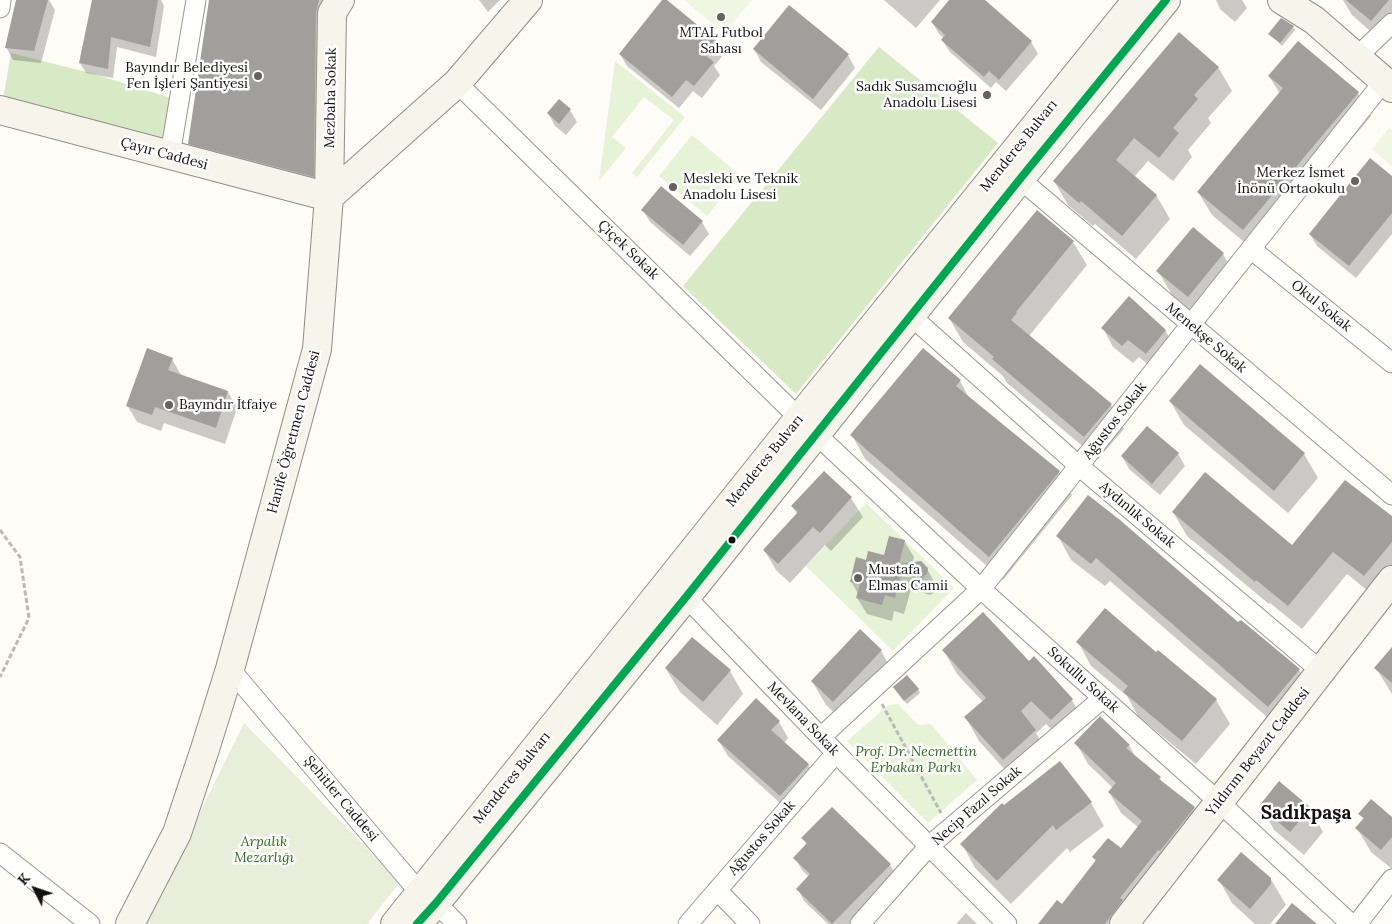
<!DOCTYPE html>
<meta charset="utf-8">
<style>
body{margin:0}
#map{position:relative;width:1392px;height:924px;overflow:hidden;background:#fdfcf7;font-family:Lora,serif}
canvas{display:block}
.north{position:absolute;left:10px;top:864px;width:50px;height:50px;-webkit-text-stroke:4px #fff;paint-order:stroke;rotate:311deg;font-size:14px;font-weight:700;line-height:20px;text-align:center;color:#111}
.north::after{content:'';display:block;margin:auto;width:18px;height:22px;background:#111;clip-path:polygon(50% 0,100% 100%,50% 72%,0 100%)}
</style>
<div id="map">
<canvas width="1392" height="924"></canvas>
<div class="north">K</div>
</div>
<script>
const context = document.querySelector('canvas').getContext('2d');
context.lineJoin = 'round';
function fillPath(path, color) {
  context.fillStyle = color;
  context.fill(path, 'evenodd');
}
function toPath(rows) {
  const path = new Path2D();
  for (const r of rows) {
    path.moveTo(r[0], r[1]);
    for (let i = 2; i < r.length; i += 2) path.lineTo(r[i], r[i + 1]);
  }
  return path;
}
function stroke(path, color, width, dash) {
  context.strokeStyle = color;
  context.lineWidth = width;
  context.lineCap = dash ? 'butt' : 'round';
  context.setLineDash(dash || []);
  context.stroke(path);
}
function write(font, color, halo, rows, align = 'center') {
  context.font = font + ' Lora,serif';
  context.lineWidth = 5;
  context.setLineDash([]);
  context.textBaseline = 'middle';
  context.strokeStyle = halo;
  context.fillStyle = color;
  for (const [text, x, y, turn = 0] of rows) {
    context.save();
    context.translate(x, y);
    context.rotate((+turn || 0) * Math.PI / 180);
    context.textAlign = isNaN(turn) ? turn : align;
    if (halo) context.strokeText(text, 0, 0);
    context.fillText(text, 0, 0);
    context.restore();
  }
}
const green = toPath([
 [615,61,685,117,637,177,632,173,674,120,644,97,612,137,626,148,599,181],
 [692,135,740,175,707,216,659,176],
 [866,503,954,588,893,651,806,566],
 [898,704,918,725,931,724,977,780,928,823,847,741,889,705]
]);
const forest = toPath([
 [879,47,998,143,796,394,683,286],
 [11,53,91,73,171,98,163,141,3,99]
]);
const cemetery = toPath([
 [244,723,400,882,367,924,145,924]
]);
const pitch = toPath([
 [684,0,752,0,724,33],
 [1389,128,1392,130,1392,166,1372,149]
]);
const shadow = toPath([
 [17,0,49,0,55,10,41,63,13,60,6,47],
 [93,0,161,0,164,6,156,57,117,47,113,78,86,73,80,63],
 [210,0,338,0,322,192,199,160,189,143],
 [479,0,500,0,488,12],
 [664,0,717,42,724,54,714,66,720,75,702,98,693,91,679,108,627,66,620,54],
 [884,0,940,0,916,28],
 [951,0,983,0,1031,42,1038,54,1006,91,996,82,991,88,950,52,942,40,944,38,939,34,932,22],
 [1216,0,1242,0,1247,8,1235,22,1220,9],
 [1343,0,1392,0,1392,35,1385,44,1352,15],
 [789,7,848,55,855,68,821,110,761,62,754,49],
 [1293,27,1295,30,1282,46,1270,34],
 [1218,67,1232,91,1208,118,1211,123,1188,150,1192,157,1173,181,1148,161,1135,176,1156,195,1170,219,1136,259,1095,224,1093,226,1068,205,1054,181],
 [1269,76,1358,93,1371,116,1257,253,1212,215,1198,192,1280,94],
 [570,110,577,122,566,135,555,126,548,113],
 [1392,178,1392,234,1356,278,1317,246,1310,234],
 [643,210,702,222,709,234,690,256,650,222],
 [1073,242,1087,265,1029,336,1111,405,1124,429,1098,459,1007,383,1003,376,963,342,949,318],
 [1223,254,1237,278,1202,320,1172,295,1158,271],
 [1103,328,1165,330,1176,349,1157,372,1139,357,1133,363,1113,347],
 [172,359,181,375,228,392,237,408,225,444,164,423,161,431,137,422,127,405],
 [1200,366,1304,454,1318,478,1288,513,1184,425,1170,401],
 [960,381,969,398,1059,472,1072,495,1003,580,865,459,852,435],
 [1178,454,1185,466,1160,495,1129,469,1122,456],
 [824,472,851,498,863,517,831,551,825,545,790,583,776,570,764,550,797,514,792,506],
 [1173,512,1292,547,1392,518,1392,582,1378,599,1347,574,1302,629,1270,603,1269,604,1187,536],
 [1058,536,1239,624,1299,670,1313,694,1282,730,1110,581,1105,586,1071,560],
 [904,541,914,557,912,564,927,569,936,585,934,593,930,595,911,589,904,614,894,611,892,621,867,614,857,598,858,594,851,581,867,561,885,557],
 [860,631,881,651,895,675,847,725,826,705,812,681],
 [1078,642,1157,654,1216,700,1230,724,1196,764,1138,716,1127,696,1091,666],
 [1392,649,1392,694,1376,668],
 [944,651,1072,700,1085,724,1065,743,1046,724,1036,733,1049,755,1017,783,979,741,966,718,983,702,957,674],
 [666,669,730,671,743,694,717,725,680,692],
 [918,689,920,693,907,704,896,691],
 [779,722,788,738,784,743,808,764,817,781,790,812,728,756,718,740],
 [1076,743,1129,745,1136,758,1160,778,1162,782,1194,808,1206,829,1132,924,1046,924,1096,862,1094,858,1121,850,1139,828,1121,813,1109,792,1113,788,1088,764],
 [1091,803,1104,826,1070,852,1067,848,1011,904,975,868,962,844,1004,806],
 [1261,806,1310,808,1323,832,1304,855,1274,830],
 [1360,814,1392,819,1392,869,1371,852,1357,828,1364,820],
 [803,838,890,865,897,877,851,924,828,924,804,901,798,889,809,877,802,870,795,858,807,845],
 [1242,854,1272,881,1286,905,1270,924,1255,924,1232,903,1219,880],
 [966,913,977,924,956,924]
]);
const building = toPath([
 [16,0,48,0,34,51,5,48],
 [92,0,158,0,150,47,111,37,108,69,79,63],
 [209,0,319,0,316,13,314,177,188,144],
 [662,0,667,0,717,41,706,56,714,62,694,86,686,80,672,97,619,54],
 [949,0,985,0,1032,41,999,80,989,71,984,77,941,40,945,35,931,22],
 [1346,0,1389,0,1371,21],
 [789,5,849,54,813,99,753,49],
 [1281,18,1294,26,1280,43,1268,34],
 [1179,32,1219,67,1194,95,1198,99,1173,128,1179,133,1159,158,1134,138,1116,160,1157,195,1122,236,1081,201,1079,203,1053,181],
 [1298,41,1359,92,1243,230,1197,192,1283,88,1268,76],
 [559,99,571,109,559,124,547,113],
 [1370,158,1392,176,1392,213,1349,266,1309,234],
 [661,186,703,221,683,245,641,210],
 [1037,210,1074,241,1016,312,1017,313,1011,320,1112,404,1084,437,992,359,994,357,948,318],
 [1193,227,1224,253,1188,297,1156,271],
 [1129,296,1166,330,1146,354,1128,340,1122,346,1101,328],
 [147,348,173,358,168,370,228,391,216,428,155,407,152,415,126,406],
 [923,348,961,380,956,386,1060,471,989,557,850,435],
 [1200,364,1305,453,1274,491,1169,401],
 [1147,426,1179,453,1152,484,1121,456],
 [824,471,852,497,820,533,813,527,778,564,763,550,798,512,791,506],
 [1205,472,1292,545,1345,480,1392,516,1392,542,1364,576,1333,552,1288,606,1256,580,1255,582,1172,512],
 [1088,495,1120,520,1238,622,1241,620,1300,669,1268,707,1096,558,1091,564,1056,536],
 [889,536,905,540,899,564,921,561,928,568,927,574,920,579,901,573,895,598,885,595,882,605,856,598,860,584,850,582,856,557,866,560,868,551,884,555],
 [1105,608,1156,652,1158,650,1217,699,1182,741,1123,692,1128,686,1076,642],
 [983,612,1029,661,1034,656,1073,699,1051,720,1031,701,1021,711,1036,730,1003,760,964,717,986,698,942,650],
 [860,629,882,650,833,702,811,681],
 [692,637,731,670,703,702,665,668],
 [1392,647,1392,683,1374,668],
 [907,675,919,689,904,701,893,687],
 [756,698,780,721,771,730,809,764,780,796,717,740],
 [1100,716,1130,745,1126,748,1161,777,1159,779,1195,807,1160,851,1158,850,1120,898,1123,900,1105,924,1038,924,1057,900,1062,904,1096,860,1092,857,1108,838,1121,848,1142,821,1108,792,1116,783,1074,743],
 [1060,761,1092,802,1056,830,1053,825,997,881,960,844,1002,803,1004,805],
 [1279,781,1311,808,1290,832,1259,806],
 [1371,799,1392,817,1392,837,1381,850,1355,828,1364,818,1358,814],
 [832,807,891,864,832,924,796,889,810,874,793,858,807,843,801,838],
 [1241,852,1271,878,1271,884,1250,909,1217,880],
 [1292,903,1317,924,1275,924]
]);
const path = toPath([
 [0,530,20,557,29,618,0,677],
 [882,704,941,813]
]);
const street = toPath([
 [0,8,1,0],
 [1357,57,1392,23],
 [457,83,799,418],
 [170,155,196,0],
 [1020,179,1392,495],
 [1251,249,1392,363],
 [911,316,1079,466,1321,671],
 [817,435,981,589,1219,802,1351,924],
 [686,597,836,753,1007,924],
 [230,669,420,893,436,903,457,924],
 [821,737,981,589,1384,81],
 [0,853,90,924],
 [717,890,750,924],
 [688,924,836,753],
 [860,924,929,846,1103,698],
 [1357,924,1392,879]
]);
const secondary = toPath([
 [1282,0,1314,20,1392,88],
 [0,110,329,197],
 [329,197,457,83,528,0],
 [130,924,177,833,205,749,230,669,317,349,329,197,332,13,340,0],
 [395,924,799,418,1137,0],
 [417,924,436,903,686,597,1020,179,1166,0],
 [1124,924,1392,580]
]);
const bus1 = toPath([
 [417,924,436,903,686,597,1020,179,1166,0]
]);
const markers = [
 [721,17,5,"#646362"],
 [258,76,5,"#646362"],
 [987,95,5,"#646362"],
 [1355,181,5,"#646362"],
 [673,187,5,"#646362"],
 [169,405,5,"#646362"],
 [732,540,4.5,"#111"],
 [858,578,5,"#646362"]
];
const poiNames = [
 ["MTAL Futbol",721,33,"center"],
 ["Sahası",721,49,"center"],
 ["Bayındır Belediyesi",248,68],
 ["Fen İşleri Şantiyesi",248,84],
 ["Sadık Susamcıoğlu",977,87],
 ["Anadolu Lisesi",977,103],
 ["Merkez İsmet",1345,173],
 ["İnönü Ortaokulu",1345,189],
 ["Mesleki ve Teknik",683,179,"left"],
 ["Anadolu Lisesi",683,195,"left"],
 ["Bayındır İtfaiye",179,405,"left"],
 ["Mustafa",868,570,"left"],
 ["Elmas Camii",868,586,"left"]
];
const streetNames = [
 ["Mezbaha Sokak",331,98,-89],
 ["Menderes Bulvarı",1019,146,-51],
 ["Çayır Caddesi",164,154,15],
 ["Çiçek Sokak",628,250,44],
 ["Okul Sokak",1321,306,39],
 ["Menekşe Sokak",1206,338,40],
 ["Ağustos Sokak",1115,421,-52],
 ["Hanife Öğretmen Caddesi",294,432,-75],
 ["Menderes Bulvarı",765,461,-51],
 ["Aydınlık Sokak",1137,515,40],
 ["Sokullu Sokak",1083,680,42],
 ["Mevlana Sokak",803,719,46],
 ["Yıldırım Beyazıt Caddesi",1258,752,-52],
 ["Menderes Bulvarı",512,778,-51],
 ["Şehitler Caddesi",341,799,50],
 ["Necip Fazıl Sokak",977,806,-41],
 ["Ağustos Sokak",762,838,-49]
];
const parkNames = [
 ["Prof. Dr. Necmettin",916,752],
 ["Erbakan Parkı",916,768],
 ["Arpalık",264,842],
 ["Mezarlığı",264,858]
];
const districtNames = [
 ["Sadıkpaşa",1306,814]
];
fillPath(green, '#e7f3d7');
fillPath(forest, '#d8eac5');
fillPath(cemetery, '#e9eedb');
fillPath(pitch, '#f0f6e1');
fillPath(shadow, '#0003');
fillPath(building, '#a19f9c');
stroke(street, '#979795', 21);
stroke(secondary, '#8e8d8b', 30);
stroke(path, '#b9b9b8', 3, [5, 2.5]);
stroke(street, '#fffffe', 19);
stroke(secondary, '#f6f4eb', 28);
stroke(bus1, '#00a651', 8);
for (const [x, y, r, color] of markers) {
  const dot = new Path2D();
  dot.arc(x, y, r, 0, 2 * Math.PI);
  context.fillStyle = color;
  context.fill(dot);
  stroke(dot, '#fff', 2);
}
write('14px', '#111', '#fff', poiNames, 'right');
write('14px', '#111', '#fff', streetNames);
write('italic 14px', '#2f6b1f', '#fff', parkNames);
write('bold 19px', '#111', '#fff', districtNames);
</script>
